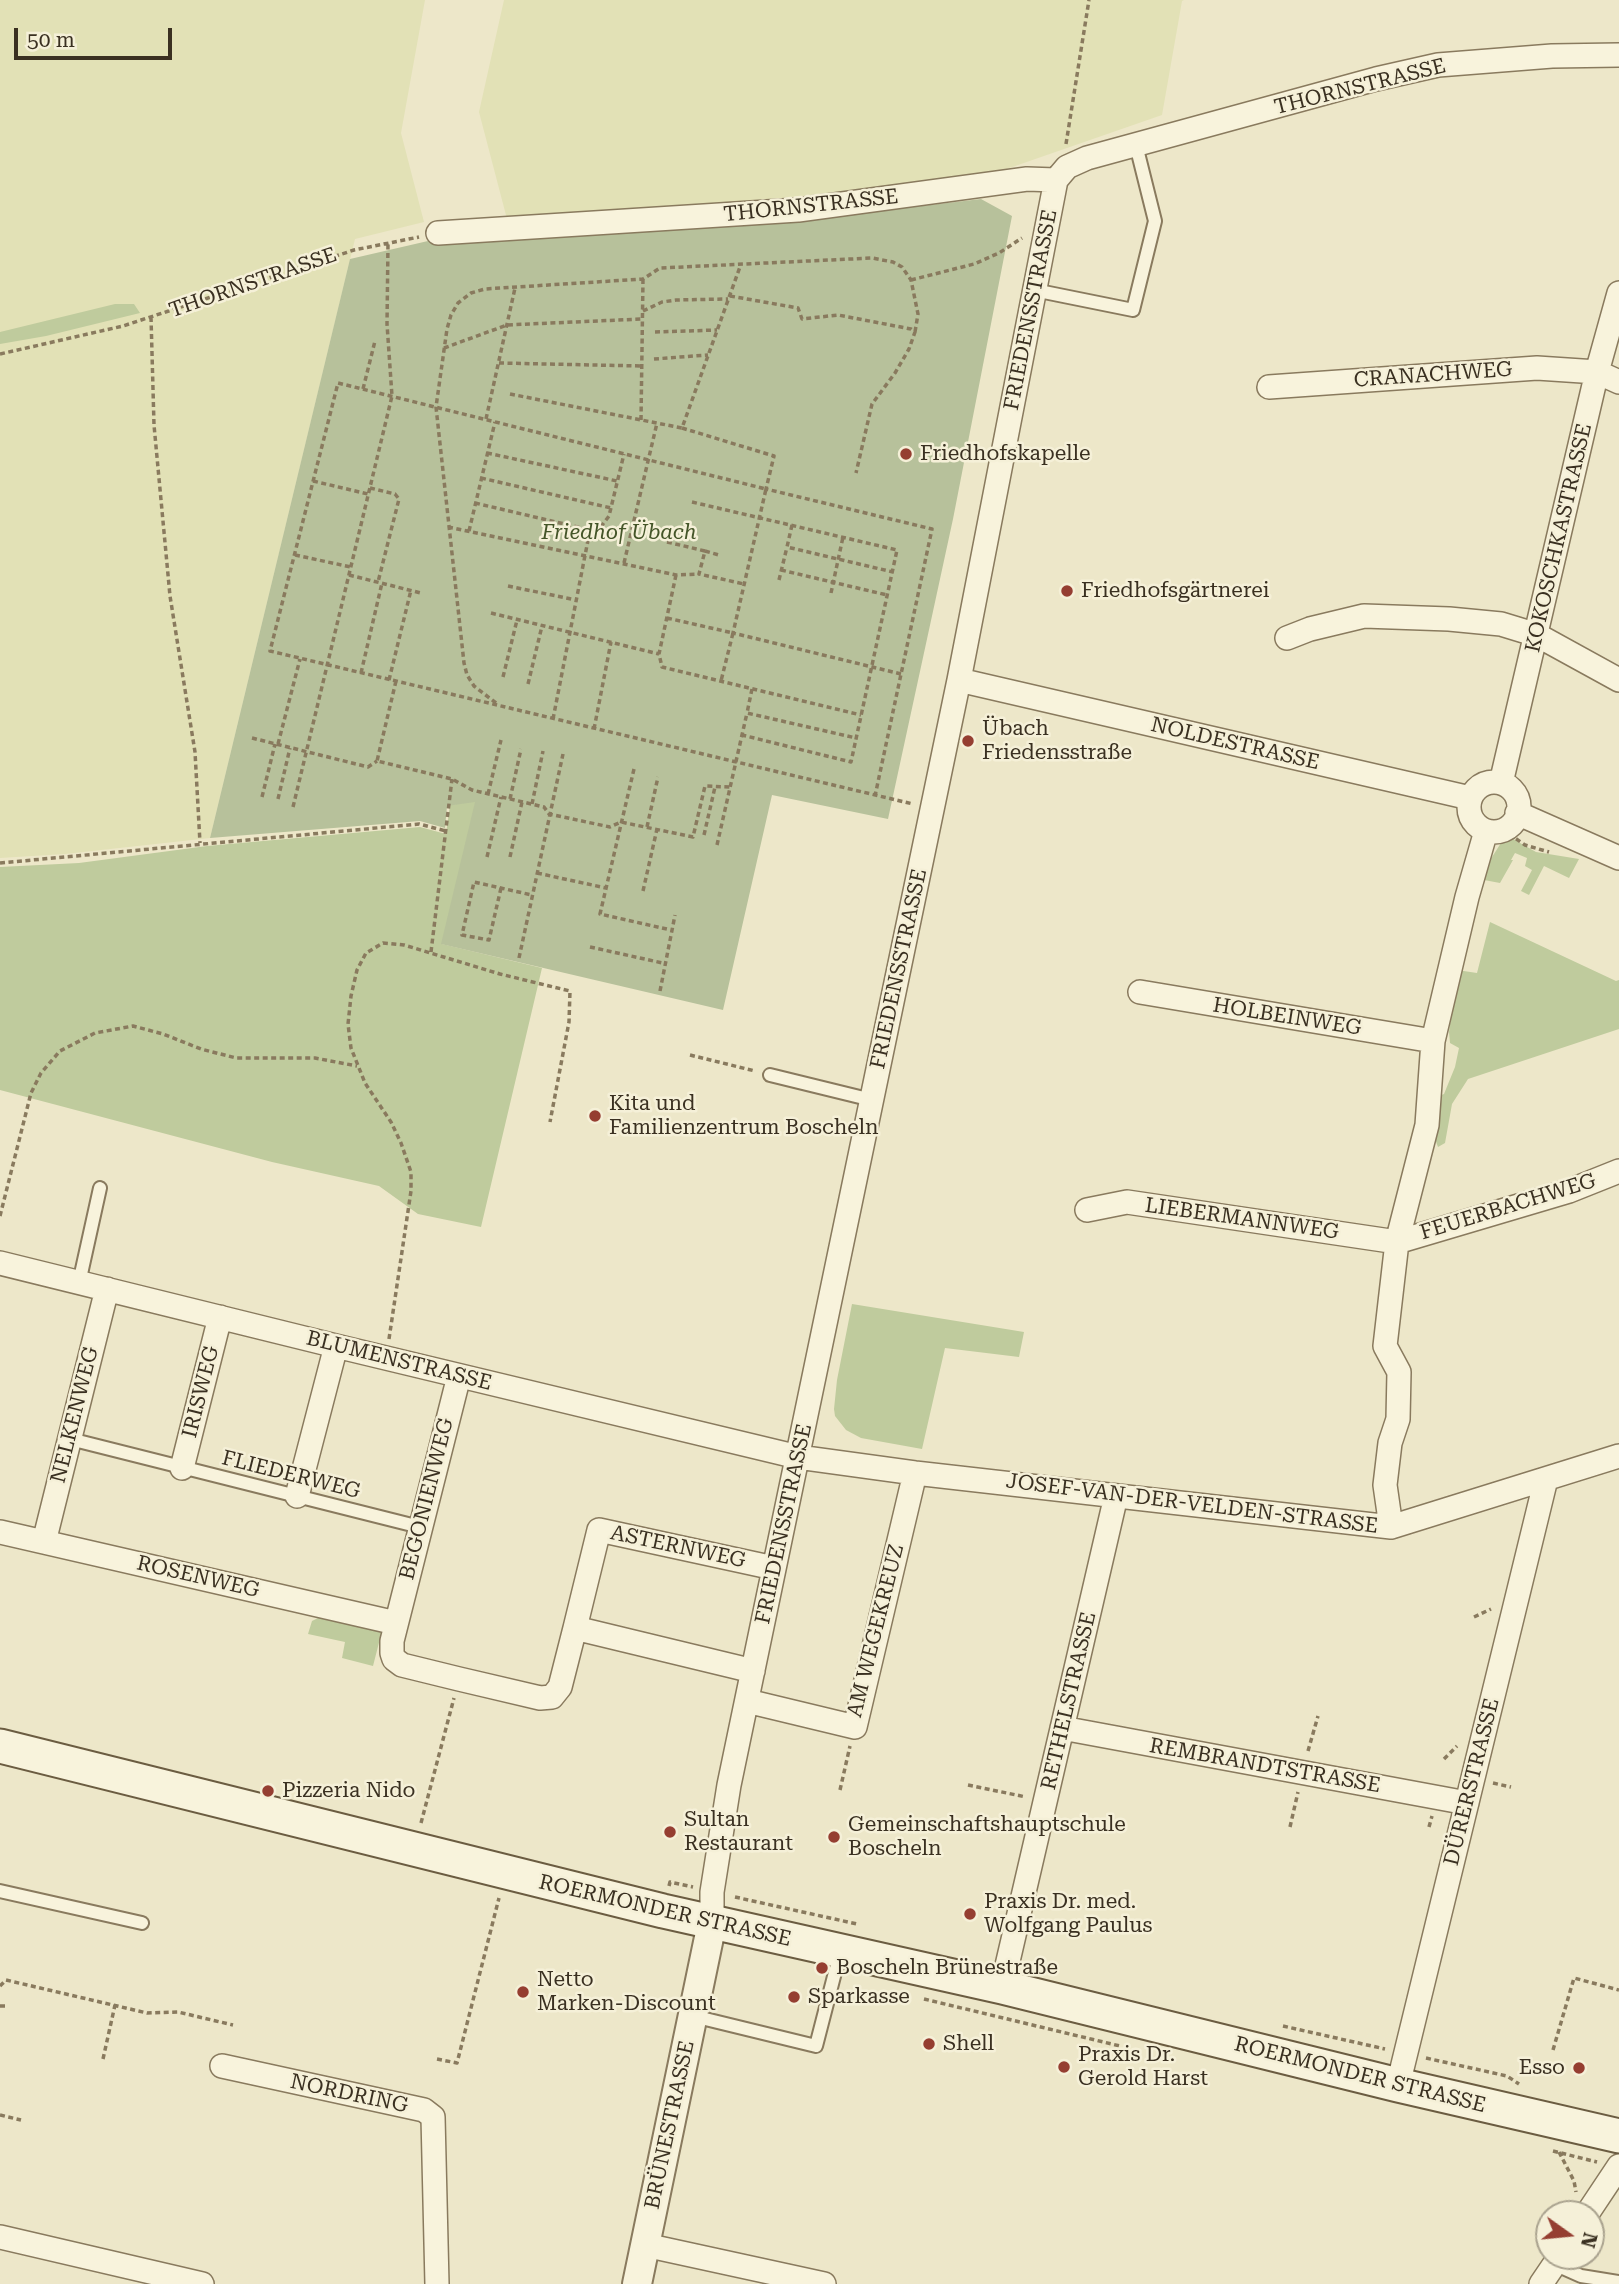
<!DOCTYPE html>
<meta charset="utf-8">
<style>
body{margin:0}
#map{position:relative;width:1619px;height:2284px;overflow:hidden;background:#ede7c9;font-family:"Roboto Serif",serif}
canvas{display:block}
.north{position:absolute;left:1535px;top:2200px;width:70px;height:70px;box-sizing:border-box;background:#f5f0d8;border:2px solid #aaa38f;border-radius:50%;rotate:105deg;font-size:19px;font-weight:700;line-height:28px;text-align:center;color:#3a3021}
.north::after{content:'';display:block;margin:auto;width:24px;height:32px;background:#953e31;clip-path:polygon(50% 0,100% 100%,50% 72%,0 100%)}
.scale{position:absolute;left:14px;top:28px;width:158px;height:32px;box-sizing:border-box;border:4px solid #3a3021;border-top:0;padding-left:9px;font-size:21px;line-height:24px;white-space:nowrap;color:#3a3021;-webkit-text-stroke:5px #f5f0d8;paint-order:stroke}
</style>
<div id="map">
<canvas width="1619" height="2284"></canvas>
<div class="north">N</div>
<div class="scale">50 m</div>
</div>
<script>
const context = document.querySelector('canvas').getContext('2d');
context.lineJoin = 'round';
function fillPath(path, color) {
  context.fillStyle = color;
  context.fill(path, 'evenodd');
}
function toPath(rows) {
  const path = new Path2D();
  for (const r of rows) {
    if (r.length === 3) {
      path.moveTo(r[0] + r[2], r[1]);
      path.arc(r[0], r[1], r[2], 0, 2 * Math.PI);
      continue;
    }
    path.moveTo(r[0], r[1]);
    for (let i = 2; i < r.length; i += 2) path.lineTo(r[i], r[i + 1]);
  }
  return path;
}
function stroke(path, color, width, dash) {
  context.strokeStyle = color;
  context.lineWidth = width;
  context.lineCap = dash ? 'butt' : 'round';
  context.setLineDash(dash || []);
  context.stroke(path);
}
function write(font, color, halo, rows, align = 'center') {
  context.font = font + ' "Roboto Serif",serif';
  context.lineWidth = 5;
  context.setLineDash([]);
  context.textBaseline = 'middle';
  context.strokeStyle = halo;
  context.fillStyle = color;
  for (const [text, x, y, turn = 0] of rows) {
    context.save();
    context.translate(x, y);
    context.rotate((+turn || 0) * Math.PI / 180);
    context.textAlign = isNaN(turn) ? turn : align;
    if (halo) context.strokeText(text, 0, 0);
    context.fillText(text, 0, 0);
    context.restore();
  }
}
const farmland = toPath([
 [0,0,425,0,401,133,424,222,355,239,210,838,65,854,0,858],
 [504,0,1184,0,1182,1,1162,115,995,173,880,197,507,219,479,112]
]);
const green = toPath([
 [115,304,134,304,140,313,46,336,0,344,0,332],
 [476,801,442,944,542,968,481,1227,418,1214,379,1186,272,1162,0,1090,0,867,79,863,207,846,420,827,446,834,450,805],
 [1506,835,1536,852,1579,859,1569,878,1544,866,1529,895,1521,891,1532,870,1525,866,1527,858,1515,853,1511,860,1513,860,1500,883,1484,880,1487,865],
 [1490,922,1616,981,1619,980,1619,1029,1468,1079,1452,1104,1445,1143,1438,1147,1435,1139,1439,1096,1444,1094,1455,1067,1459,1048,1450,1043,1449,1032,1457,970,1477,973],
 [852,1304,1024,1332,1019,1357,945,1348,922,1449,861,1438,846,1430,835,1416,834,1409,837,1380],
 [328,1613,383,1627,373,1666,342,1658,345,1642,308,1634,312,1621]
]);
const cemetery = toPath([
 [981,199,1012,216,953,519,888,819,772,795,723,1010,441,944,475,802,447,806,445,828,420,821,210,838,350,259,441,238,786,222]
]);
const path = toPath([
 [1066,144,1089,0],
 [911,280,974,264,999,253,1022,238],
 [730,296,798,308,802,319,838,315,911,329,915,332,909,349,895,373,872,404,856,473],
 [643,311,662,302,676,300,728,299],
 [151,317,154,425,170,596,195,752,200,843],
 [655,332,717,330],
 [444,348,507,325,643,319],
 [0,354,123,326,354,250,419,237],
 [654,359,708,355],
 [499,363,642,366],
 [363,389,375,341],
 [510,394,682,428,741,264],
 [486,419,515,288],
 [641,420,643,279],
 [682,428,774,456,766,489,932,529,875,796],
 [487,453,617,481],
 [481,478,611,508],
 [313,481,368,494],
 [370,488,395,494,399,499,378,582],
 [692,502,897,550,851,762,742,735],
 [475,503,590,530],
 [792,525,787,547,893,572],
 [448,527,676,575,699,574],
 [469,531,495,422],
 [667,542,705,551,699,574,744,584],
 [705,551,719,555],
 [295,555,351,567],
 [624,563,657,423],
 [781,570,887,595],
 [349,575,421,593],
 [676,575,659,654,662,667,861,715],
 [779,580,787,547],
 [508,586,576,600],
 [831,593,843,537],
 [491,613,659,654],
 [667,618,733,633,721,681],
 [361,673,382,583],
 [901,674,733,633,766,489,338,383,270,651,913,804],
 [503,677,517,620],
 [389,680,411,590],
 [396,681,377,761,452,779,472,790,544,807,549,814,610,827,621,822,693,837,705,786,730,787],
 [528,684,542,626],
 [752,689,747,713,856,738],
 [496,703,474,686,467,675,464,663,436,407,447,329,451,315,458,303,471,293,485,289,643,279,660,268,872,258,893,262,902,267,911,280,918,314,915,332],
 [553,719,590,530,600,528,609,516,624,454],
 [594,729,611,642],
 [252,738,368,767,377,761],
 [278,744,300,659],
 [634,769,600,914,671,930],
 [488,794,501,740],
 [262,797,275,744],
 [278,799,290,748],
 [510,799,521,749],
 [532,804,543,751],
 [293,807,392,396,387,324,388,243],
 [647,827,658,777],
 [1509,834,1525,845,1549,852],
 [704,835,715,787],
 [717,845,747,713],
 [487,857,501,797],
 [510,857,522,802],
 [0,863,419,824,446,831],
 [537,873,606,888],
 [501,888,489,940,462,935,474,882,532,895],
 [643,891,657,829],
 [590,947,667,964],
 [431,952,452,779],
 [519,958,563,754],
 [660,991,675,915],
 [690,1055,755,1071],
 [0,1216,31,1093,41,1073,60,1051,95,1033,133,1026,163,1034,201,1049,236,1058,315,1058,357,1066],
 [389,1339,411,1191,411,1172,401,1143,391,1122,365,1083,351,1048,348,1024,351,996,357,970,366,953,383,943,404,945,500,974,570,991,569,1022,550,1122],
 [1474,1617,1491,1609],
 [1308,1751,1318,1716],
 [1444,1759,1457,1746],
 [1493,1783,1511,1787],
 [968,1785,1026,1797],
 [840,1790,850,1746],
 [421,1823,454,1698],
 [1290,1827,1298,1792],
 [1429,1827,1432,1816],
 [669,1886,670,1882,693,1887],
 [735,1897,857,1924],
 [0,1986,6,1980,147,2013,178,2012,233,2025],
 [924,1999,1120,2046],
 [0,2006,7,2006],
 [1283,2026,1385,2049],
 [1553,2050,1574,1978,1619,1990],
 [1426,2058,1507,2076,1519,2084],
 [103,2059,115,2005],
 [437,2059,457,2063,499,1898],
 [0,2115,21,2120],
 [1553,2151,1597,2162],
 [1559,2152,1574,2181,1576,2192]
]);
const service = toPath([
 [1034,290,1133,310,1155,221,1136,145],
 [770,1075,872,1100],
 [79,1283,100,1188],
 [70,1439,420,1527],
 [0,1891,142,1923],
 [693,2016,816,2046,840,1953],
 [1554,2264,1581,2276,1619,2282]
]);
const minor = toPath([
 [438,233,798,210,1027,179,1056,180],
 [1269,387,1537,368,1597,372,1619,382],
 [1287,638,1310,629,1364,616,1449,619,1501,624,1537,635,1619,680],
 [959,680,1470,798],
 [1494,807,25],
 [1501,783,1597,372,1619,293],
 [1517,813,1619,858],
 [1140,992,1433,1041],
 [1087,1210,1127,1202,1397,1242,1569,1191,1619,1171],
 [0,1263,336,1346,798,1457,915,1473,1391,1527,1619,1456],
 [459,1376,392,1641,392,1653,394,1659,402,1665,459,1679,540,1698,552,1697,560,1687,575,1628,753,1671],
 [182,1468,220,1317],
 [297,1496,336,1346],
 [1391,1527,1385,1485,1390,1443,1398,1419,1399,1372,1385,1346,1397,1242,1427,1125,1433,1041,1467,897,1486,831],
 [0,1532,396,1623],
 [44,1542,107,1289],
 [575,1628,599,1530,774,1568],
 [747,1701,855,1727,915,1473],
 [1062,1728,1467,1803],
 [712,1923,712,1892,729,1785,959,680,1056,180,1067,167,1087,158,1376,79,1438,65,1552,56,1619,55],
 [1002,1987,1116,1496],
 [222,2066,424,2110,433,2117,437,2284],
 [1398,2085,1546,1479],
 [1587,2214,1619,2166],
 [0,2237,202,2284],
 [645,2245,824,2284],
 [1541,2284,1560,2256]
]);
const tertiary = toPath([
 [637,2284,712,1923]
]);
const secondary = toPath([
 [0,1746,663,1911,1002,1987,1398,2085,1619,2136]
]);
const markers = [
 [906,454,7,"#953e31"],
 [1067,591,7,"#953e31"],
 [968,741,7,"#953e31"],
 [595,1116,7,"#953e31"],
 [268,1791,7,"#953e31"],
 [670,1832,7,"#953e31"],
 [834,1837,7,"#953e31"],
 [970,1914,7,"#953e31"],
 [822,1968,7,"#953e31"],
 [523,1992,7,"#953e31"],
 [794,1997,7,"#953e31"],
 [929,2044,7,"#953e31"],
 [1064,2067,7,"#953e31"],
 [1579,2068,7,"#953e31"]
];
const streetNames = [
 ["THORNSTRASSE",1360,87,-14],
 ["THORNSTRASSE",811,206,-6],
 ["THORNSTRASSE",253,283,-19],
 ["FRIEDENSSTRASSE",1031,310,-79],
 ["CRANACHWEG",1433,375,-4],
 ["KOKOSCHKASTRASSE",1559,538,-77],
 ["NOLDESTRASSE",1235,744,13],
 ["FRIEDENSSTRASSE",899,969,-78],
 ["HOLBEINWEG",1287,1017,9],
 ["FEUERBACHWEG",1508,1207,-17],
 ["LIEBERMANNWEG",1242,1219,8],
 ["BLUMENSTRASSE",399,1361,14],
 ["IRISWEG",201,1392,-76],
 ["NELKENWEG",75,1415,-76],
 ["FLIEDERWEG",291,1475,14],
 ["BEGONIENWEG",427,1499,-76],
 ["JOSEF-VAN-DER-VELDEN-STRASSE",1192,1504,7],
 ["FRIEDENSSTRASSE",784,1524,-78],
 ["ASTERNWEG",678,1547,12],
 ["ROSENWEG",198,1577,13],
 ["AM WEGEKREUZ",876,1631,-76],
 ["RETHELSTRASSE",1069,1701,-77],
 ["REMBRANDTSTRASSE",1265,1766,10],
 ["DÜRERSTRASSE",1472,1782,-76],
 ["ROERMONDER STRASSE",665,1911,13],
 ["ROERMONDER STRASSE",1360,2075,14],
 ["NORDRING",349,2094,12],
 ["BRÜNESTRASSE",670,2125,-78]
];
const poiNames = [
 ["Friedhofskapelle",920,454],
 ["Friedhofsgärtnerei",1081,591],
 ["Übach",982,729],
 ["Friedensstraße",982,753],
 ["Kita und",609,1104],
 ["Familienzentrum Boscheln",609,1128],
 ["Pizzeria Nido",282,1791],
 ["Sultan",684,1820],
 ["Restaurant",684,1844],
 ["Gemeinschaftshauptschule",848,1825],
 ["Boscheln",848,1849],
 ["Praxis Dr. med.",984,1902],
 ["Wolfgang Paulus",984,1926],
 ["Boscheln Brünestraße",836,1968],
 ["Netto",537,1980],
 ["Marken-Discount",537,2004],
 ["Sparkasse",808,1997],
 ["Shell",943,2044],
 ["Praxis Dr.",1078,2055],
 ["Gerold Harst",1078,2079],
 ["Esso",1565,2068,"right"]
];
const parkNames = [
 ["Friedhof Übach",619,533]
];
fillPath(farmland, '#e2e1b6');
fillPath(green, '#bfcb9d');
fillPath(cemetery, '#b7c19b');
stroke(service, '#897a5e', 16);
stroke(minor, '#897a5e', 26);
stroke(tertiary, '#897a5e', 32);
stroke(secondary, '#6b5c41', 37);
stroke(path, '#897a5e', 3.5, [5, 3.5]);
stroke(service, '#f8f3dc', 12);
stroke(minor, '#f8f3dc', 23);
stroke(tertiary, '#f8f3dc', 28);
stroke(secondary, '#f8f3dc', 33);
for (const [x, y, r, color] of markers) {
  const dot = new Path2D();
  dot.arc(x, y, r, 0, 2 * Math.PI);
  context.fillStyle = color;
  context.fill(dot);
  stroke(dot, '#f5f0d8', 2.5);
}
write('21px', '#3a3021', '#f5f0d8', streetNames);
write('21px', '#3a3021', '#f5f0d8', poiNames, 'left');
write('italic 21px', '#445528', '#f5f0d8', parkNames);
</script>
